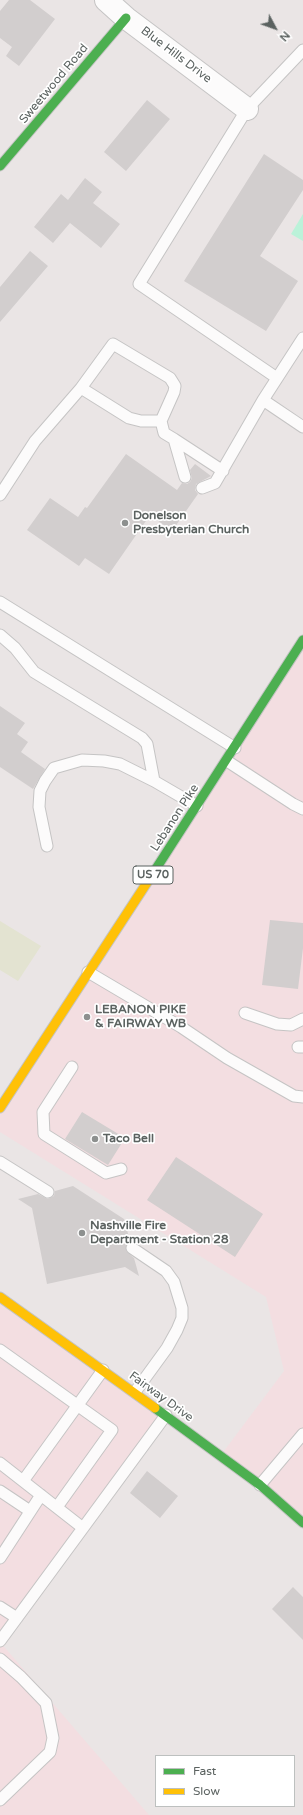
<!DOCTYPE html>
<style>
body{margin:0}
#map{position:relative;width:303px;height:1815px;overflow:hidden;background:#eae5e5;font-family:"Varela Round",sans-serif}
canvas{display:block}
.legend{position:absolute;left:155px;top:1755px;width:140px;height:52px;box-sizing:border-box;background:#fff;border:1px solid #bdc0bf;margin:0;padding:5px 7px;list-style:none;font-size:12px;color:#5b6260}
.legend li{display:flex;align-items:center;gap:8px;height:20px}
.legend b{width:20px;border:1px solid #bdc0bf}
.north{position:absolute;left:255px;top:8px;width:40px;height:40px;-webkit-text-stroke:3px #fff;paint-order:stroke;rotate:131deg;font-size:11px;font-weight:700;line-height:16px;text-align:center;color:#5b6260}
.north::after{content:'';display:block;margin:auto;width:14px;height:18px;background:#5b6260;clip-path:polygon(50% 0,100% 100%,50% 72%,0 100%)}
</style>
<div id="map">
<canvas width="303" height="1815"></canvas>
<ul class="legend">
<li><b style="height:5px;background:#4caf50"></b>Fast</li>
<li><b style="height:5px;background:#ffc107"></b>Slow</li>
</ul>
<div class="north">N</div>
</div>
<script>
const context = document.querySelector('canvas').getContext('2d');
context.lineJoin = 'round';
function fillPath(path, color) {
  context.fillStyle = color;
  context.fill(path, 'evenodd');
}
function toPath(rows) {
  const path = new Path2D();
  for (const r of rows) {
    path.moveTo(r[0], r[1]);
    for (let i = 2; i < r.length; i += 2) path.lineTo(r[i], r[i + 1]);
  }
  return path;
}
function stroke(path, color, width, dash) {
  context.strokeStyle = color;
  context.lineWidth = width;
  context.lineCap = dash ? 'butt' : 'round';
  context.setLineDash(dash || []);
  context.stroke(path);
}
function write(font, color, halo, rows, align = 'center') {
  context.font = font + ' "Varela Round",sans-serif';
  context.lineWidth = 3.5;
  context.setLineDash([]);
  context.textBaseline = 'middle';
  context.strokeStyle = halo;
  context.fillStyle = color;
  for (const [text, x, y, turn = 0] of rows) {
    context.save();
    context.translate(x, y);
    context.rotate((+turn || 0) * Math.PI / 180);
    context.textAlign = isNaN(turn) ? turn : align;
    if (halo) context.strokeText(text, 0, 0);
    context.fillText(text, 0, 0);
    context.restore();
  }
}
const commercial = toPath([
 [303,640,303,1523,221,1455,284,1371,266,1297,0,1132,0,1108],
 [0,1297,166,1415,0,1641],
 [0,1642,149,1815,0,1815]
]);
const green = toPath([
 [0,921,41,946,18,981,0,970]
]);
const water = toPath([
 [303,214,303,241,291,234]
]);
const building = toPath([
 [9,0,30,0,55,19,19,66,6,56,12,47,0,38,0,11],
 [147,100,170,119,126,171,104,152],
 [264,154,303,180,303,190,260,256,298,281,266,331,184,281],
 [85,178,102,192,93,203,120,224,101,248,70,223,53,243,34,227,61,194,68,200],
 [30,251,48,266,0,322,0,287],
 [126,454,177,490,182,483,187,484,190,482,192,478,190,470,195,464,211,476,196,484,195,490,198,494,172,531,150,515,109,574,85,558,79,566,27,530,50,498,78,517,85,507,87,508],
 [0,706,25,723,17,734,28,742,21,752,45,769,33,789,0,767],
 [270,920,303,923,303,948,298,989,262,985],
 [82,1112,125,1138,108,1165,65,1139],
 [176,1157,263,1214,235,1257,147,1200],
 [73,1186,124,1219,130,1241,126,1244,126,1251,134,1258,139,1276,125,1267,47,1284,32,1208,18,1199,38,1194,48,1199,54,1196,55,1191],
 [147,1471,178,1496,160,1518,130,1493],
 [293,1587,303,1597,303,1640,272,1609]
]);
const lane = toPath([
 [277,378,139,284,247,109,303,50],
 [263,400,303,427],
 [161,421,141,421,129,418,81,388,113,344,170,378,175,386,174,392,161,421,164,433,174,439,185,477],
 [174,439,223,471],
 [202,488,215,483,263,400,303,338],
 [0,495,35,441,81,388],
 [0,602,235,748],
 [0,635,15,648,34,672,142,738,147,744,154,781],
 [227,761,293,804,303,809],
 [47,846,39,807,40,791,45,781,54,768,82,760,104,761,120,764,154,781,197,806],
 [88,972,181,1027,227,1058,294,1096,303,1097],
 [245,1013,277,1024,291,1025,303,1019],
 [298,1047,303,1047],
 [72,1067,43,1112,44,1134,106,1173,121,1169],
 [0,1162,48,1192],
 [132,1248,166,1271,174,1282,182,1308,182,1318,177,1330,167,1348,135,1392],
 [0,1350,112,1430,57,1507],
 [0,1463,83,1528],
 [23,1481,103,1370],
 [260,1485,303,1434],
 [0,1491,30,1511],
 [0,1558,41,1495],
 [0,1607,17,1618],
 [0,1641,166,1415],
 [0,1659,21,1677,46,1703,53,1738,50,1752,0,1800]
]);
const street = toPath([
 [106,0,126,18,247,109]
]);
const fast = toPath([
 [0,166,126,18],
 [150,878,303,640],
 [155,1408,260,1485,303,1523]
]);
const slow = toPath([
 [0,1108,150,878],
 [0,1297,155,1408]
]);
const markers = [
 [125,523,4,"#8d908f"],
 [87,1017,4,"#8d908f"],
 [95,1139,4,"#8d908f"],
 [82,1233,4,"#8d908f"]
];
const shields = [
 [153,875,40]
];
const shieldNames = [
 ["US 70",153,875]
];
const streetNames = [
 ["Blue Hills Drive",176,55,37],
 ["Sweetwood Road",54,84,-50],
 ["Lebanon Pike",175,818,-57],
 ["Fairway Drive",161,1397,36]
];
const poiNames = [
 ["Donelson",133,516],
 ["Presbyterian Church",133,530],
 ["LEBANON PIKE",95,1010],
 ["& FAIRWAY WB",95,1024],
 ["Taco Bell",103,1139],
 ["Nashville Fire",90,1226],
 ["Department - Station 28",90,1240]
];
fillPath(commercial, '#f3dee1');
fillPath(green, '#e3e3d1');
fillPath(water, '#bbf2d9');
fillPath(building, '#d2cece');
stroke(lane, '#c5c4c4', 13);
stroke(street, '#c5c4c4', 24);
stroke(fast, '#c4c4c3', 11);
stroke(slow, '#c4c4c3', 11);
stroke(lane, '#fcfbfb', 11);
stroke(street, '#fcfbfb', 22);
stroke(fast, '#4caf50', 9);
stroke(slow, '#ffc107', 9);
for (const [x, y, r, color] of markers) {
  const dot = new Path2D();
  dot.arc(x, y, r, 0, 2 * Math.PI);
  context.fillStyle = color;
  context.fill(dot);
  stroke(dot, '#fff', 1.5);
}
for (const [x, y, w] of shields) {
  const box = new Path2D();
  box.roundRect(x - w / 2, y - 9, w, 18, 3);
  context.fillStyle = '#fff';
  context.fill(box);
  stroke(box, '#5b6260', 1);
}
write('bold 11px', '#5b6260', null, shieldNames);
write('12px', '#5b6260', '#fff', streetNames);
write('bold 12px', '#5b6260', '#fff', poiNames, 'left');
</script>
